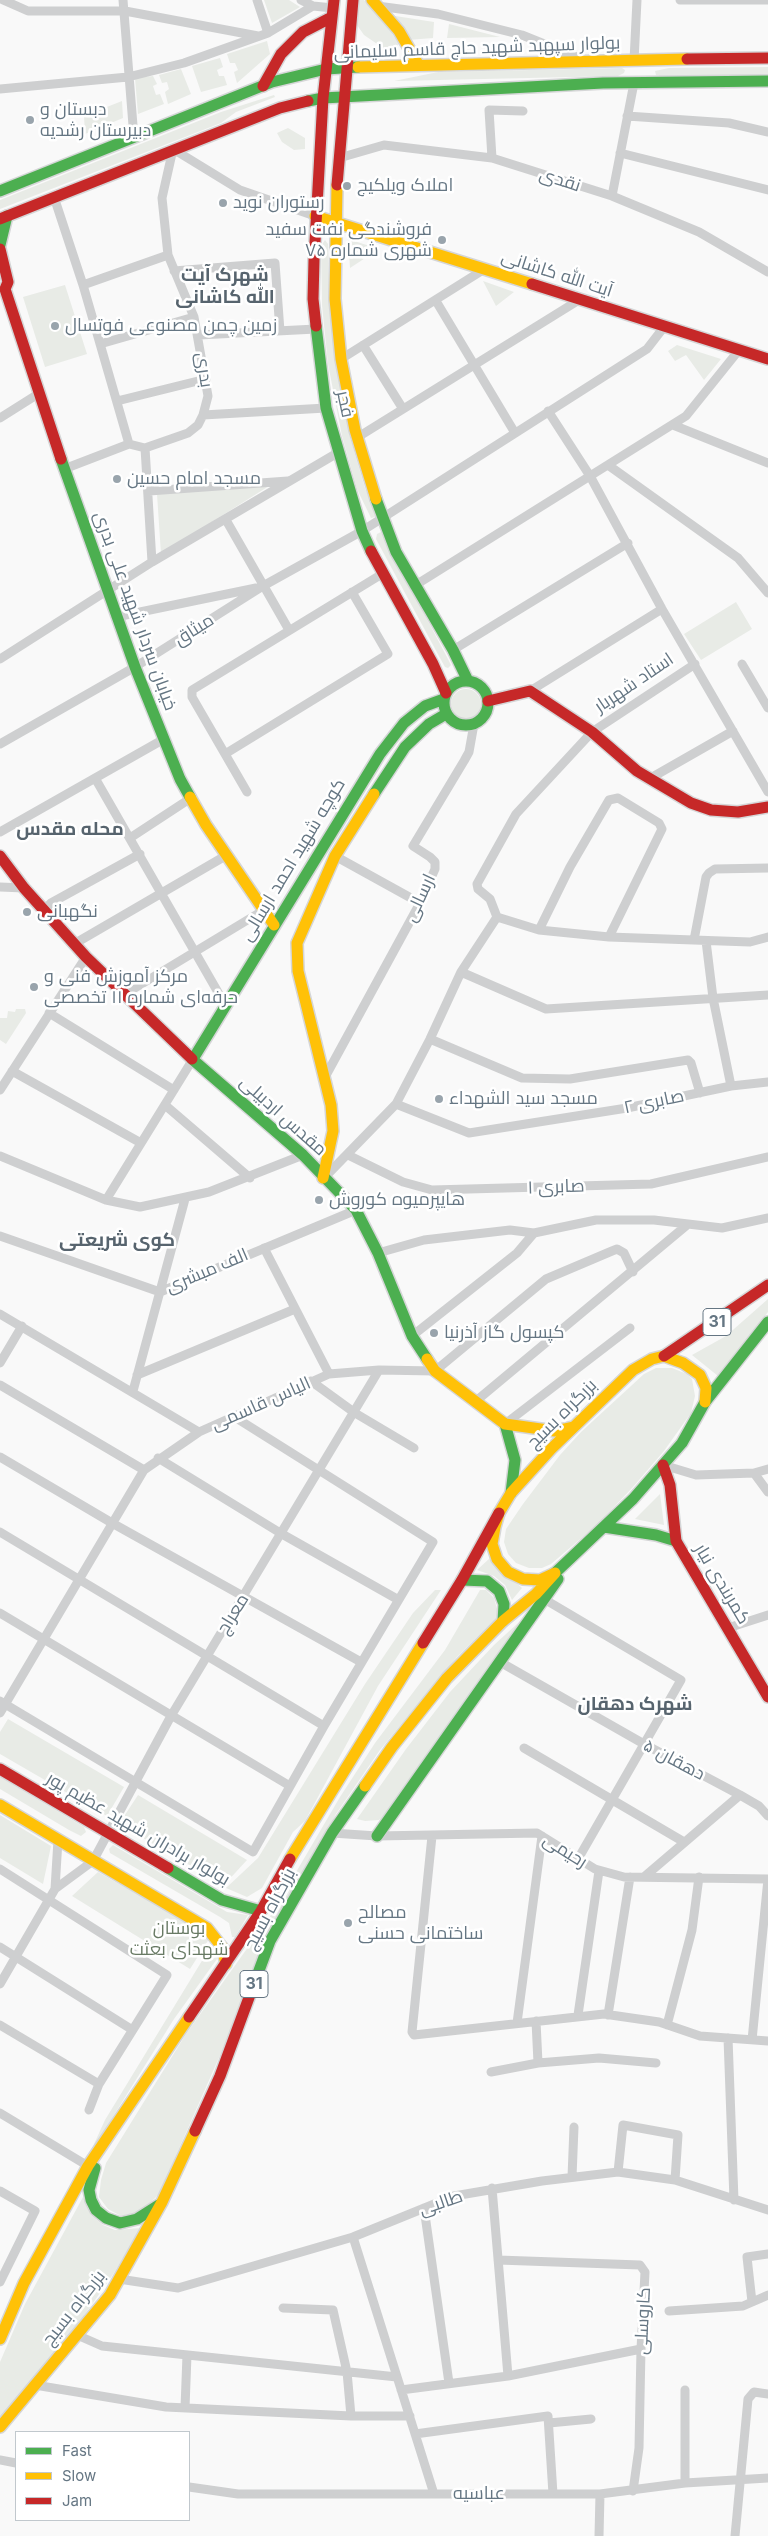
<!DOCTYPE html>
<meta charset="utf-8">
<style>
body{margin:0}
#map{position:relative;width:768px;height:2536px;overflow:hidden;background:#f9f9f9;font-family:Inter,sans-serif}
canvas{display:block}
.legend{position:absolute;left:15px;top:2431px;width:175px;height:90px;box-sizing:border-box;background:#fff;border:1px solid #c1c8cd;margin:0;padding:6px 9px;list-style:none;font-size:15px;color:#657683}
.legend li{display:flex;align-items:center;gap:10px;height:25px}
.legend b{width:25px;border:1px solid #c1c8cd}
</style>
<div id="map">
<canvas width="768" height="2536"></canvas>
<ul class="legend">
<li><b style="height:6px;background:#4caf50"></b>Fast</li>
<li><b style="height:6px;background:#ffc107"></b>Slow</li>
<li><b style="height:6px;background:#c62828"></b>Jam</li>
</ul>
</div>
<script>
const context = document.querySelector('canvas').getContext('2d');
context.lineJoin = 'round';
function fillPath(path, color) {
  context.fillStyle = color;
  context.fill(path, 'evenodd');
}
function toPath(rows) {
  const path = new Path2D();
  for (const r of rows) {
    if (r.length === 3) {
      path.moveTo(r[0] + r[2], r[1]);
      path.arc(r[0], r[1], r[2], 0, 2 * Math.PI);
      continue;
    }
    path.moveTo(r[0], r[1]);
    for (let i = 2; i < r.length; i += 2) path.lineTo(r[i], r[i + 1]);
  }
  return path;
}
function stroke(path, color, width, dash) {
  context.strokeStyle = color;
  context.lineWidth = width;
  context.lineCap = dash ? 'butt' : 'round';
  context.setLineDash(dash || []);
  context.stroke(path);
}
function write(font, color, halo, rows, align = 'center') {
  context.font = font + ' Inter,Cairo,sans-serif';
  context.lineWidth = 5;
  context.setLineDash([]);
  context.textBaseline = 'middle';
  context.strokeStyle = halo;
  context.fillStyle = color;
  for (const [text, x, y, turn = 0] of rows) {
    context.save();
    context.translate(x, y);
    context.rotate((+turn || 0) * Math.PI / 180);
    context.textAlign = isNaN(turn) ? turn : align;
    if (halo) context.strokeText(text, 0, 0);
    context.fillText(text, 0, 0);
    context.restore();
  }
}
const green = toPath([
 [264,0,289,0,300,7,272,23],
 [359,0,364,0,391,32,399,44,395,49,383,48,364,35,357,25],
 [389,15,434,22,433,38,408,40],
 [449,24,500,37,447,38],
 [267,41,270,54,237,83,234,72,238,70,235,63,230,63,227,54],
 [220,58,223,67,217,70,219,76,224,76,227,85,201,92,192,66],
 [768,67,768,75,660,76,656,75,655,71,669,68],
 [622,68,625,70,624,73,618,76,394,81,438,72],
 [181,69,191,94,168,104,165,92,169,89,167,82,162,83,159,75],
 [153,76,157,84,153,86,156,95,160,94,164,104,138,114,135,78],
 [274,95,275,97,236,112,221,123,0,209,0,200,221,112],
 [122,101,123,118,85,134,84,116],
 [288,128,305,138,305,149,294,150,282,142,277,133],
 [348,239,379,249,350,268],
 [325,240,328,244,329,306,336,365,350,437,365,488,376,513,375,517,371,518,357,489,342,436,328,364,322,305,321,246],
 [483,281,514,292,496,306],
 [65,285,87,354,45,367,23,297],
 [677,345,721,359,704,380,686,355,675,361,668,351],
 [269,486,161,554,157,494],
 [381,532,448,659,451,665,448,668,445,667,440,658,376,539,377,534],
 [736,602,752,629,701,660,684,634],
 [466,704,15],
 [16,1009,25,1009,26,1013,6,1044,0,1040,0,1018,7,1018,8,1011,15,1012],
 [768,1299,768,1312,718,1376,692,1355,726,1336],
 [656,1368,672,1368,687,1374,692,1379,695,1396,691,1413,664,1451,633,1487,598,1524,551,1564,542,1568,529,1568,516,1563,508,1554,504,1542,506,1529,523,1504,560,1455,581,1432,644,1374],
 [660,1494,664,1525,635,1519],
 [490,1558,522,1588,512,1600,505,1585,494,1576,477,1570],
 [435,1590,441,1590,378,1686,305,1821,293,1832,262,1888,247,1897,226,1888,258,1858,365,1684,413,1613],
 [480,1590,486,1590,494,1598,499,1616,457,1657,380,1750,336,1814,225,2044,159,2194,146,2207,134,2213,121,2216,108,2209,99,2197,101,2180,106,2163,186,2034,271,1915,340,1797,375,1743,445,1650],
 [529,1613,393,1807,379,1820,365,1821,357,1819,406,1749,450,1692,494,1645],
 [8,1719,124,1787,107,1816,0,1754,0,1732],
 [0,1777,84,1827,86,1832,81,1836,69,1830,0,1789],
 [138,1795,247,1860,224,1885,119,1824],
 [0,1815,51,1846,43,1884,0,1858],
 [113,1845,227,1912,248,1915,235,1937,232,1937,229,1923,220,1917,110,1853,109,1849],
 [98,1872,206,1933,209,1939,190,1969,72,1896],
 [214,1941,218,1950,217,1959,174,2019,89,2155,105,2120],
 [83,2197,91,2215,103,2225,115,2230,141,2228,114,2273,69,2337,0,2417,0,2362,25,2304]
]);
const street = toPath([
 [3,0,28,11,125,11,258,36],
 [123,0,134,138],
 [257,0,268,33],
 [301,0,313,6,333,8],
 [680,0,768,0],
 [377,6,438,14,522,35,579,58],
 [634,61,637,0],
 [0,89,128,77,184,63,268,33,313,6],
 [627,116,729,123,768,132],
 [620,153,768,190],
 [339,158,384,145,492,158,612,196,699,232,768,272],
 [492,158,489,110,523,111],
 [612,196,634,83],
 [54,197,83,285,129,444],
 [174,271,275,263,280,331],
 [83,285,168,255],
 [436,301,515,433],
 [199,335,316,329],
 [100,344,194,317],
 [363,345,403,409],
 [341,359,483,270],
 [117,401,206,379],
 [548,411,590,476,662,609,768,792],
 [203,415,326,408],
 [0,418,38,394],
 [673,425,768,463],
 [358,437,579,300],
 [608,465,738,558,768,593],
 [64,469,129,444,145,448],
 [149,491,288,481],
 [226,520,289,630],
 [152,562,145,448,188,433,198,425,203,415,208,396,194,317,168,255,162,198,173,149,240,190,315,216],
 [414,586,686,416,739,350],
 [116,617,256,588],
 [453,650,628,543],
 [0,659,152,562,339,452],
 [742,664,768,708],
 [530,691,662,609],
 [0,744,135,667,263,586,362,531,647,349,664,327],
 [225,754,388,654,352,592],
 [95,778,219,994,229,1003],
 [649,779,733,731],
 [247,792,192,697,192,690,382,574],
 [0,832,164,739],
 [130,838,191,798],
 [335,856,420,903],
 [0,887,24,888],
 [44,910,51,903,140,854],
 [497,917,490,899,478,889,477,884,516,814,592,732,695,664],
 [539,930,570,867,609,800,618,798,659,823,662,829,609,937],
 [694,940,706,877,709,873,715,869,768,868],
 [706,941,713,998,731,1086],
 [74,944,227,855],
 [461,972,546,1009,768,995],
 [125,994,264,910],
 [49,1013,174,1090],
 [430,1039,522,1078,570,1079,688,1060,691,1063,700,1093],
 [12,1071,141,1143],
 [324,1079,420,903,435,869,435,862,430,857,413,846,464,761,469,752,474,724],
 [0,1090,86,957],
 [396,1104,469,1133,627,1108,731,1086,768,1082],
 [165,1105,250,1178],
 [348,1155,403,1182,432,1190,651,1184,768,1157],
 [0,1156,106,1200,140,1207,209,1192,303,1155],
 [324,1178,396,1104,430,1039,461,972,497,917,539,930,609,937,750,942,768,937],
 [106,1200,193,1059],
 [0,1236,160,1292,356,1210],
 [264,1248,329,1374],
 [378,1253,424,1240,510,1230,534,1233,596,1220,654,1220,722,1228,768,1218],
 [0,1314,199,1432,329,1374,379,1370,435,1371,546,1279,612,1251,617,1249,624,1253,633,1272],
 [412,1336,517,1253,534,1233],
 [0,1363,22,1326],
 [137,1375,295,1309],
 [311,1381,355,1413,414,1448],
 [0,1385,144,1470],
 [133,1391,185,1199],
 [476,1401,687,1225],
 [505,1424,630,1328],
 [0,1457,112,1523,361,1662],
 [158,1458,282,1534,397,1599],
 [663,1465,696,1475,754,1473,768,1469],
 [754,1473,768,1492],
 [0,1532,324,1726],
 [544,1599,681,1680,578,1859],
 [0,1613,290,1786],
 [728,1628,768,1615],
 [500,1662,644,1744,740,1795,644,1877],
 [0,1701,253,1852,324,1726,433,1542,233,1416],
 [0,1713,144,1470,199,1432],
 [524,1748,684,1842],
 [740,1795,759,1806,768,1816],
 [332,1833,377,1836,537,1833,595,1869,624,1877,768,1879],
 [432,1836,412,2032,414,2035,604,2014,659,2022,700,2036,768,2041],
 [0,1869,167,1975,99,2084,89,2110],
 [55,1889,93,1861,171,1716,379,1370],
 [0,1947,131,2029],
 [0,1984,55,1889,58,1840],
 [578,2015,599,1871],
 [608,2015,630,1877],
 [536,2021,538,2063],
 [517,2023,542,1836],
 [0,2025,99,2084],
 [667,2025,692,1930,699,1877],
 [728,2038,734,2200],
 [752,2040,768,1879],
 [491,2072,538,2063,599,2058,656,2063],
 [0,2113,88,2166],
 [618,2172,623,2125,678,2135,675,2180],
 [572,2177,574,2127],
 [492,2188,508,2376],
 [0,2191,35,2211,0,2282],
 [424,2208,449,2383],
 [353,2237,434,2494],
 [498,2260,640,2265,645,2272,641,2349,639,2448,633,2491],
 [119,2279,178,2288,353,2237,454,2196,542,2181,618,2172,675,2180,768,2210],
 [752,2302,747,2257,768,2254],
 [669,2311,743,2306,768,2295],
 [77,2335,102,2346,397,2377],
 [35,2385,166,2407,351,2416,347,2372,333,2310,283,2308],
 [401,2390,508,2376,641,2349],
 [185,2408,187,2355],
 [351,2416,410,2416],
 [549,2423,591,2419],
 [415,2434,548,2416,553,2494],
 [0,2460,16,2463],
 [685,2483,685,2390],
 [189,2487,238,2494,600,2494,685,2483,768,2478],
 [599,2536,600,2494],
 [735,2536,748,2399,754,2392,768,2394]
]);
const fast = toPath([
 [308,101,323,98,603,83,768,81],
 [0,191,272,82,326,69,358,67],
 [0,245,7,216],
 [316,326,326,408,362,531,371,551],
 [61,459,135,667,180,779,190,797],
 [376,499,396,552,453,650,468,681],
 [466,703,22],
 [374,794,405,747,429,724,446,714],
 [192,1059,303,1155,356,1210,378,1253,412,1336,427,1359],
 [193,1059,380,754,404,723,425,706,444,699],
 [505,1424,515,1460,511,1493],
 [604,1527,656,1535,676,1541],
 [555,1573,633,1499,682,1443,705,1402,768,1322],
 [462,1580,487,1581,499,1591,504,1604,503,1621],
 [377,1836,558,1579],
 [168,1868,222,1900,261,1911],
 [254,1984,270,1941,332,1833,365,1786],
 [95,2168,89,2190,91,2200,96,2210,106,2218,120,2223,137,2219,159,2205]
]);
const slow = toPath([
 [372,0,399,31,418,64],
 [358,67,687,59],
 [337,185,335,299,341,359,355,430,376,499],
 [315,216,532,284],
 [190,797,206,825,274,925],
 [323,1178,333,1131,331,1105,298,971,297,943,335,856,374,794],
 [427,1359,435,1371,505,1424,555,1431,573,1427],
 [555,1573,540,1580,523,1579,508,1572,497,1559,492,1544,495,1527,499,1513,511,1493,551,1449,633,1370,652,1359,664,1356,683,1363,700,1375,706,1388,705,1402],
 [365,1786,392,1747,447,1678,503,1621,536,1594,555,1573],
 [0,1805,207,1928,222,1947,226,1964],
 [290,1859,423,1643],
 [0,2339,24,2283,88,2166,189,2017],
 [0,2427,110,2295,162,2202,195,2131]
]);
const jam = toPath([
 [687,59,768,58],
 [263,86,281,54,303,32,332,17],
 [337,185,353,0],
 [0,219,280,108,308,101],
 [0,249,8,282,5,289,61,459],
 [532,284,768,359],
 [316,326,313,299,314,260,323,98,334,0],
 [371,551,433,664,446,693],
 [488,701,530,691,592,732,637,771,691,803,711,810,738,812,768,807],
 [0,856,24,888,86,957,192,1059],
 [664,1356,768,1285],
 [663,1465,670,1485,676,1541,768,1697],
 [423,1643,462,1580,499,1513],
 [0,1769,168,1868],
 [189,2017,261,1911,290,1859],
 [195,2131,220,2076,254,1984]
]);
const markers = [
 [30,120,5,"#99a4ac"],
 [347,186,5,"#99a4ac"],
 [223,203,5,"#99a4ac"],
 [442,240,5,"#99a4ac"],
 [55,326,5,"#99a4ac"],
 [117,479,5,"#99a4ac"],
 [27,912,5,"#99a4ac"],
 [34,987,5,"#99a4ac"],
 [439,1099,5,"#99a4ac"],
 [319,1200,5,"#99a4ac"],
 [434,1333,5,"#99a4ac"],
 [348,1923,5,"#99a4ac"]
];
const shields = [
 [717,1322,28],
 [254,1984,28]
];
const shieldNames = [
 ["31",717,1322],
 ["31",254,1984]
];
const streetNames = [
 ["بولوار سپهبد شهید حاج قاسم سلیمانی",477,48,-2],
 ["نقدی",560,180,18],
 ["آیت الله کاشانی",557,274,18],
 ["بدری",204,370,82],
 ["فجر",345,404,78],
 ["خیابان سردار شهید علی بدری",135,611,70],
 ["میثاق",194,630,-32],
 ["استاد شهریار",634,683,-34],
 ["کوچه شهید احمد ارسالی",293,860,-59],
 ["ارسالی",420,898,-65],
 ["صابری ۲",654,1102,-12],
 ["مقدس اردبیلی",283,1116,42],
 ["صابری ۱",556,1187,-2],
 ["الف مبشری",207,1271,-23],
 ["الیاس قاسمی",261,1404,-24],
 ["بزرگراه بسیج",562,1414,-45],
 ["کمربندی نیار",722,1584,59],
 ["معراج",233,1614,-58],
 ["دهقان ۵",674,1760,28],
 ["بولوار برادران شهید عظیم‌ پور",138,1829,30],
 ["رحیمی",565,1851,32],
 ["بزرگراه بسیج",270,1909,-62],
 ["طالبی",441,2203,-19],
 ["بزرگراه بسیج",74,2308,-52],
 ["کاروسلی",643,2321,-87],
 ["عباسیه",479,2494]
];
const poiNames = [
 ["دبستان و",40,110],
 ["دبیرستان رشدیه",40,131],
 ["املاک ویلکیج",357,186],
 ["رستوران نوید",233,203],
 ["فروشندگی نفت سفید",432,230,"right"],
 ["شهری شماره ۷۵",432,251,"right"],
 ["زمین چمن مصنوعی فوتسال",65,326],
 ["مسجد امام حسین",127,479],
 ["نگهبانی",37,912],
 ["مرکز آموزش فنی و",44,977],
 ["حرفه‌ای شماره ۱۱ تخصصی",44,998],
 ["مسجد سید الشهداء",449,1099],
 ["هایپرمیوه کوروش",329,1200],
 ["کپسول گاز آذرنیا",444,1333],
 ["مصالح",358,1913],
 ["ساختمانی حسنی",358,1934]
];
const parkNames = [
 ["بوستان",179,1929],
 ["شهدای بعثت",179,1950]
];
const neighbourhoodNames = [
 ["شهرک آیت",225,275],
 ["الله کاشانی",225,297],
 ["محله مقدس",70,829],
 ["کوی شریعتی",117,1240],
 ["شهرک دهقان",635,1704]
];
fillPath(green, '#e8ebe6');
stroke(fast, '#d5d6d7', 14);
stroke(slow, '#d5d6d7', 14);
stroke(jam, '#d5d6d7', 14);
stroke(street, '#cecfd0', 9);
stroke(fast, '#4caf50', 11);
stroke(slow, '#ffc107', 11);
stroke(jam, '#c62828', 11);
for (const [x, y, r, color] of markers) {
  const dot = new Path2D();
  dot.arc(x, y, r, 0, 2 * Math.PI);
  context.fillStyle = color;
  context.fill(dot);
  stroke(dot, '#fff', 2);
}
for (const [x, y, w] of shields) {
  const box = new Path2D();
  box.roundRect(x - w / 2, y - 13.5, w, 27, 4);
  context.fillStyle = '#fff';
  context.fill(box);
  stroke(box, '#657683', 1);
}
write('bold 16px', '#657683', null, shieldNames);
write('18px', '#657683', '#fff', streetNames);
write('18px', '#657683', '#fff', poiNames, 'left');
write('18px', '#687a64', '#fff', parkNames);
write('bold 19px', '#57646e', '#fff', neighbourhoodNames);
</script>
